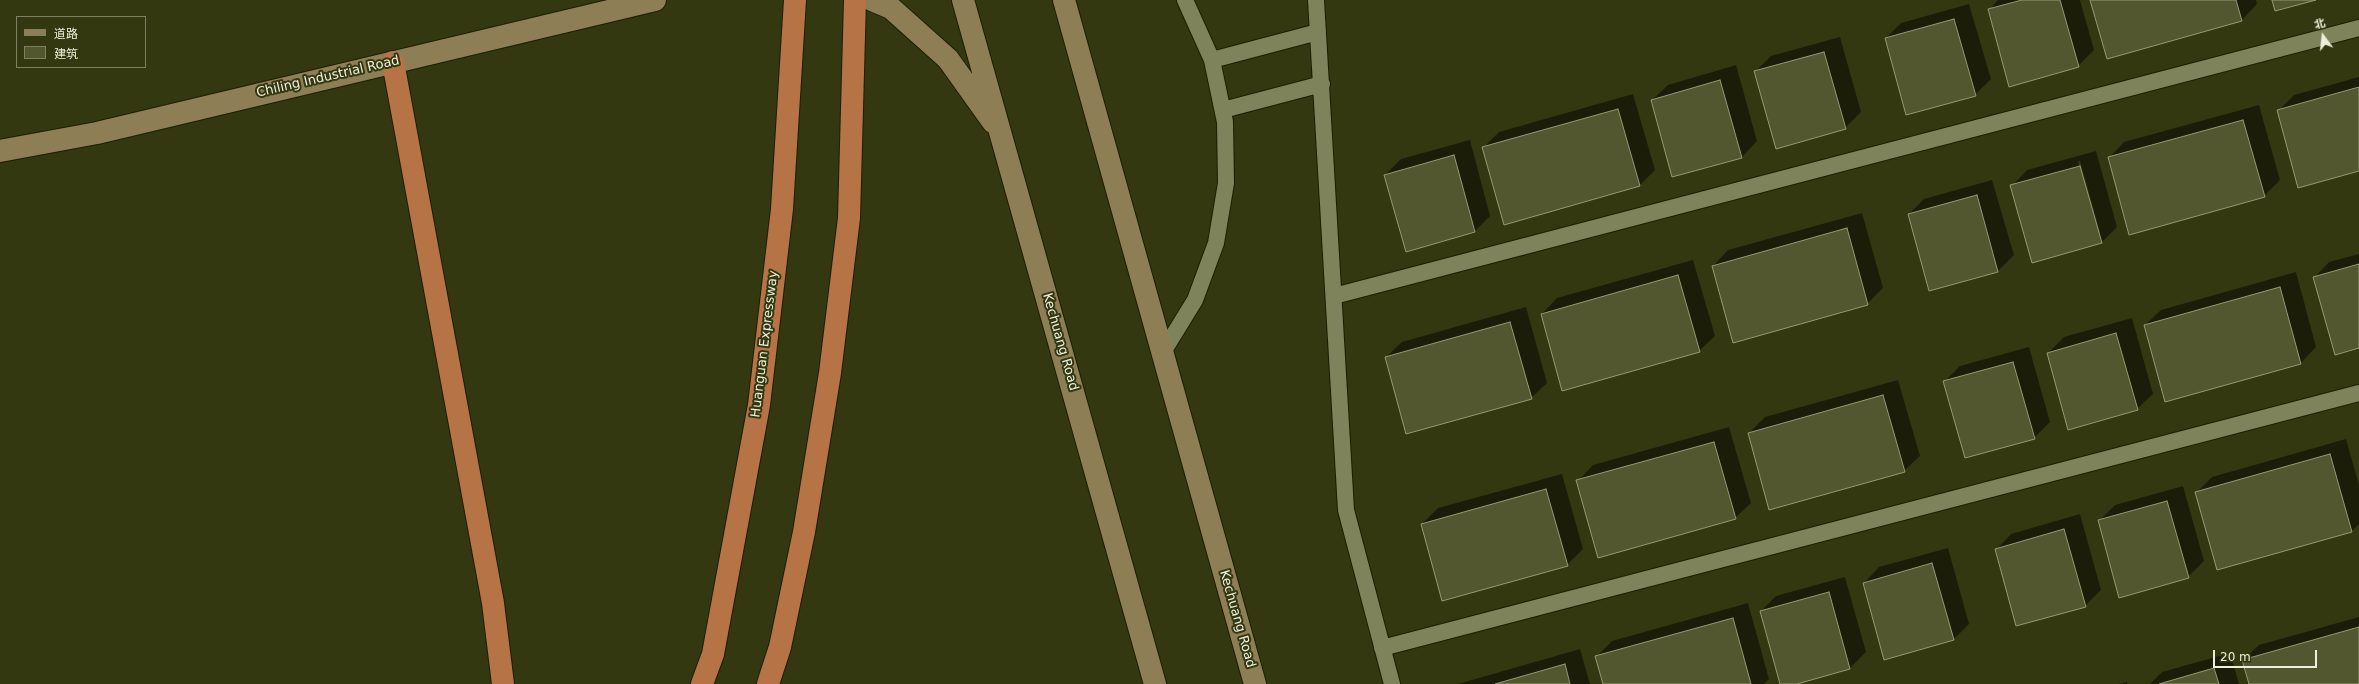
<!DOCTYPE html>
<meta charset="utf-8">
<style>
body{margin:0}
#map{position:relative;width:2359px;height:684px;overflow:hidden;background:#343811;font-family:"DejaVu Sans","Noto Sans SC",sans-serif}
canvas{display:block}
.legend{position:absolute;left:16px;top:16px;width:130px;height:52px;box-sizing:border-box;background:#343811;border:1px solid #7e8161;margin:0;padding:5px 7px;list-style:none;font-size:12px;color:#ecefda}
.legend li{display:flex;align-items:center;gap:8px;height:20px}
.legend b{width:20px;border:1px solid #7e8161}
.north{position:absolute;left:2303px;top:16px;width:40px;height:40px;-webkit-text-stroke:3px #343811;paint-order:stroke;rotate:345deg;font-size:11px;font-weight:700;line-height:16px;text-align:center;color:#ecefda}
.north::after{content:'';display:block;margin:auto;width:14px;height:18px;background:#ecefda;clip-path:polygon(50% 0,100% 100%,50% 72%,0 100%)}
.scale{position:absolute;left:2213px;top:650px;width:104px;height:18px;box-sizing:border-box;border:2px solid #ecefda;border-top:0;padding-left:5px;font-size:12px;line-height:14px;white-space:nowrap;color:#ecefda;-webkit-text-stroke:3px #343811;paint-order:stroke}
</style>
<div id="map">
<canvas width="2359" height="684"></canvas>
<ul class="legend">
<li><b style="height:5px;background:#8e7e55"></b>道路</li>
<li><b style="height:11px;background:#525730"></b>建筑</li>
</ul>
<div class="north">北</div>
<div class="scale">20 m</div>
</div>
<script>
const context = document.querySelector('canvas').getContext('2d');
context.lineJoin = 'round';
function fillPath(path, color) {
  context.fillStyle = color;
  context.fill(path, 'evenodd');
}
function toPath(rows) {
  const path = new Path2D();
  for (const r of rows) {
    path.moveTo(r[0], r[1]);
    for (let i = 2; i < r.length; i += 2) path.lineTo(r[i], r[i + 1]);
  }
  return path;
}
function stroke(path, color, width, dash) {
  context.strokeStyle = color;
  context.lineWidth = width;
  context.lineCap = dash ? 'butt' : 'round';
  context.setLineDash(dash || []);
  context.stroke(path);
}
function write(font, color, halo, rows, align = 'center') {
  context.font = font + ' "DejaVu Sans",sans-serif';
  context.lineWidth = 4;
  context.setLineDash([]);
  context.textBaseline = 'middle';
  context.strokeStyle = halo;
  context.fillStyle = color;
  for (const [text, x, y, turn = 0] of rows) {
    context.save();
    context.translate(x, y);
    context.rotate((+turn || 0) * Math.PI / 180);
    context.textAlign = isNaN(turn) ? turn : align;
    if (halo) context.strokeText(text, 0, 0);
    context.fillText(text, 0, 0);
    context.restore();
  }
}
const shadow = toPath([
 [1998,0,2080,0,2094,50,2078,66,1989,10],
 [2091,0,2256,0,2257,4,2242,20,2107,58],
 [1969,4,1991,79,1975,95,1886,38,1901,23],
 [1840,37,1861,112,1845,128,1755,72,1771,56],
 [1736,65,1757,141,1742,157,1652,100,1668,85],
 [2359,77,2359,170,2278,111,2294,95],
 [1633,94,1655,170,1639,186,1483,148,1499,132],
 [2259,105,2280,180,2264,196,2109,158,2124,142],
 [1470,140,1490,216,1475,231,1385,175,1401,159],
 [2096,151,2117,227,2102,242,2012,186,2027,170],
 [2078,161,2080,161,2100,233,2098,233],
 [1992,180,2014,255,1998,271,1929,290,1909,214,1924,199],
 [1862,213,1883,288,1867,304,1713,266,1728,250],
 [2359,254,2359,347,2314,278,2329,262],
 [1693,260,1715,336,1699,351,1542,314,1557,298],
 [2296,272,2316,347,2301,363,2145,325,2161,310],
 [1526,307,1547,383,1531,398,1386,357,1402,342],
 [2132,318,2153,394,2137,409,2048,353,2064,337],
 [2029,347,2050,422,2034,438,1945,381,1960,366],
 [1898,380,1920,456,1904,471,1749,433,1765,417],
 [1729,427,1751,503,1735,518,1578,481,1593,465],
 [2346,439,2359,485,2359,524,2352,531,2217,569,2196,493,2212,477],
 [1562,474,1583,549,1567,565,1422,524,1438,508],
 [2183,486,2204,561,2188,577,2099,521,2115,505],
 [2080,514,2101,590,2085,606,1996,550,2011,534],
 [1948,548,1969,624,1954,639,1864,583,1879,567],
 [1845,577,1866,652,1850,668,1793,684,1781,684,1761,611,1776,596],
 [1748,603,1769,679,1764,684,1604,684,1596,657,1612,641],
 [2359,617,2359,684,2250,684,2243,660,2259,645],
 [1580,649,1590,684,1458,684],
 [2230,653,2239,684,2150,684,2162,672],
 [2127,682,2127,684,2119,684]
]);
const building = toPath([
 [2022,0,2060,0,2079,67,2009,87,1988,9,2022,0],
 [2090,0,2236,0,2242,21,2107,59,2090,0],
 [2272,0,2316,0,2275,11,2272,0],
 [1954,19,1976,96,1906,115,1885,38,1954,19],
 [1824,52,1846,129,1776,149,1754,71,1824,52],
 [1720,80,1742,158,1672,177,1651,100,1720,80],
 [2359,87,2359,171,2298,188,2277,110,2359,87],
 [1618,109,1640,186,1504,225,1482,147,1618,109],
 [2243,120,2265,197,2129,235,2108,157,2243,120],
 [1454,155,1475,232,1406,252,1384,175,1454,155],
 [2080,166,2102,243,2032,263,2010,185,2080,166],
 [1977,195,1998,272,1929,291,1908,214,1977,195],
 [1847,228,1868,305,1733,343,1712,266,1847,228],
 [2359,264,2359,348,2335,355,2313,277,2359,264],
 [1678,275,1700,352,1562,391,1541,314,1678,275],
 [2280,287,2301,364,2165,402,2144,325,2280,287],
 [1510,322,1532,399,1406,434,1385,357,1510,322],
 [2116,333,2138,410,2068,430,2047,353,2116,333],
 [2013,362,2035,439,1965,458,1943,381,2013,362],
 [1883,395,1905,472,1769,510,1748,433,1883,395],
 [1714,442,1736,519,1598,558,1576,480,1714,442],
 [2330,454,2352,532,2217,570,2195,492,2330,454],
 [1546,489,1568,566,1442,601,1421,524,1546,489],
 [2167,501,2189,578,2119,598,2098,520,2167,501],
 [2064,529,2086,607,2016,626,1995,549,2064,529],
 [1932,563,1954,640,1884,660,1863,583,1932,563],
 [1829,592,1850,669,1797,684,1780,684,1760,611,1829,592],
 [1733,618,1751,684,1603,684,1595,656,1733,618],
 [2359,627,2359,684,2249,684,2242,660,2359,627],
 [1565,664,1570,684,1495,684,1565,664],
 [2214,668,2219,684,2159,684,2214,668]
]);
const lane = toPath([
 [1316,0,1346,510,1392,684],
 [1212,60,1318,32],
 [1223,110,1322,84],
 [1334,296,2359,28],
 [1163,352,1195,300,1216,243,1226,183,1225,122,1212,60,1185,0],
 [1382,648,2359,393]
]);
const secondary = toPath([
 [872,0,891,8,948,59,993,122],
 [963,0,1155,684],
 [1064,0,1255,684],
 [0,151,97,133,655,0]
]);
const highway = toPath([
 [393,62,493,603,503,684],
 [702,684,713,654,759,405,782,209,795,0],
 [768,684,780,647,804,532,830,373,849,218,855,0]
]);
const streetNames = [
 ["Chiling Industrial Road",328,77,-13],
 ["Kechuang Road",1060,342,74],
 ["Huanguan Expressway",765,344,-83],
 ["Kechuang Road",1237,619,74]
];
fillPath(shadow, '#0007');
fillPath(building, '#525730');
stroke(building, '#959a71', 1);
stroke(lane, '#1c1e03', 18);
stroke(secondary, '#1c1e03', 24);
stroke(highway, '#1c1e03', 24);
stroke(lane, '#7e835b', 16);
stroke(secondary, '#8e7e55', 22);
stroke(highway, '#b57346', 22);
write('13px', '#ecefda', '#343811', streetNames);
</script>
